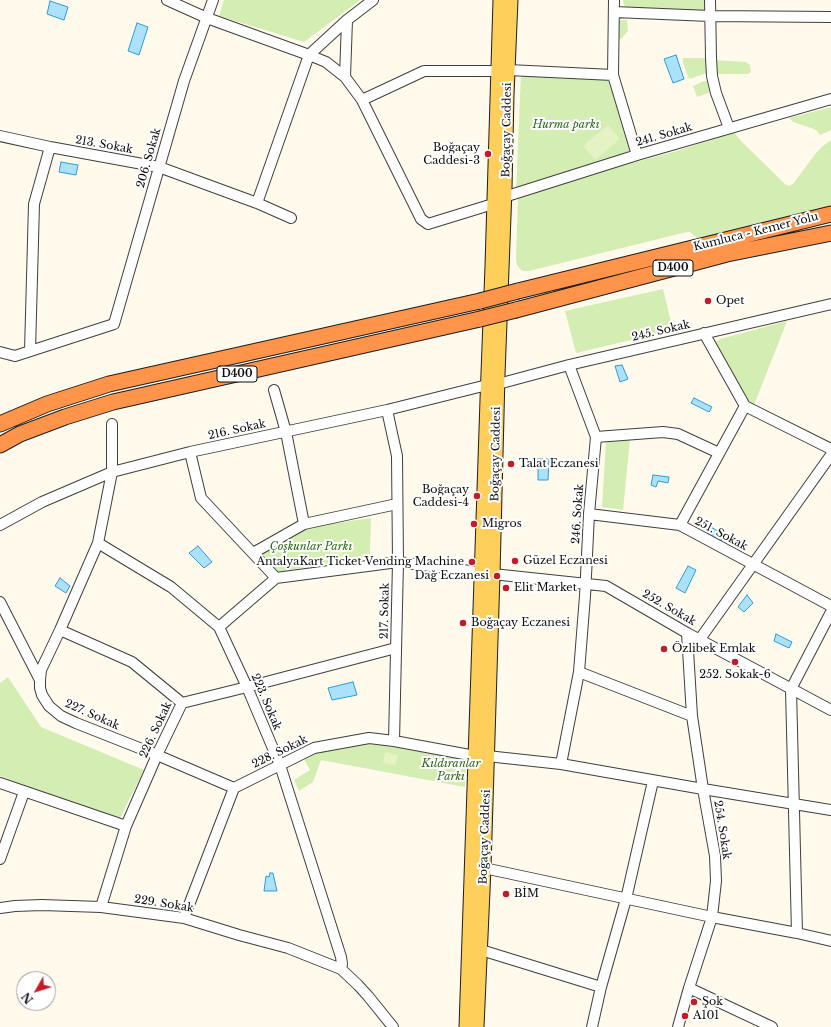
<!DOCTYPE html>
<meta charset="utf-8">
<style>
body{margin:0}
#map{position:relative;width:831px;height:1027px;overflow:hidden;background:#fffaec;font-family:"Libre Baskerville",serif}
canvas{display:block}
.north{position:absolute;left:16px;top:971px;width:40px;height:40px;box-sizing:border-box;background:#fff;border:1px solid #9e9e9e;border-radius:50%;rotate:231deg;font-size:11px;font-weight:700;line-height:16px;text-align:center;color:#0c0c0c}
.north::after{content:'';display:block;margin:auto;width:14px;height:18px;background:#c81929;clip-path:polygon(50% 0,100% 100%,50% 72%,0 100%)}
</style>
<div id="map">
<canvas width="831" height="1027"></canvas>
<div class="north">N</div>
</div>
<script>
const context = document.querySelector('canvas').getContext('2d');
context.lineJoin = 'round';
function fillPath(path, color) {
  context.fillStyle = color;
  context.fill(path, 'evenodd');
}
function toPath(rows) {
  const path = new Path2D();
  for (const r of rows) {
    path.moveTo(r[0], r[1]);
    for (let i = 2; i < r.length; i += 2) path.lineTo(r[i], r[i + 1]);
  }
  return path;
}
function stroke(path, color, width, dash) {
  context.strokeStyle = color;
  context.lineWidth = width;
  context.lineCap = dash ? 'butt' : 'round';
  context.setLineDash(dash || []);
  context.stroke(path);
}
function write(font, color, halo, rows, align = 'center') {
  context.font = font + ' "Libre Baskerville",serif';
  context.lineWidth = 4;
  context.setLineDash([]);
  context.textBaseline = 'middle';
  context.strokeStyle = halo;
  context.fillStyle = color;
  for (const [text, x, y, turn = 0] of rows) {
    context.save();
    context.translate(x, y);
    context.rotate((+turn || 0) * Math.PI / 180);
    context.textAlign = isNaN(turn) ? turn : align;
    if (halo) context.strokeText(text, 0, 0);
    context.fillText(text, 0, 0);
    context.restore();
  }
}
const green = toPath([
 [224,0,360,0,304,42,219,16],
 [623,0,707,0,707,12,627,8,624,5],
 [616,20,627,20,628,31,621,39,615,39],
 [683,58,706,58,707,73,689,79,683,63],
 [714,60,746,62,750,65,751,72,750,73,748,74,716,74],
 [521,74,604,79,609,82,630,150,626,155,516,191],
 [704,81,708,81,711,92,697,97,693,86],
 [831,107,831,130,820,135,818,132,814,129,793,122,789,118],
 [734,132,741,141,785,184,789,186,793,184,816,153,823,146,831,140,831,207,700,238,697,238,690,232,687,232,529,271,523,271,520,269,517,265,516,259,518,198,617,167,677,151],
 [663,289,673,330,576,353,565,311],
 [787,321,754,405,744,397,715,342,720,339],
 [630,439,623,510,602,507,606,441],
 [371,518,370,556,278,572,261,553,303,528],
 [8,677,41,727,144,770,119,820,0,776,0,683],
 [371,743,466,760,465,787,321,760,313,782,299,791,294,780,310,770,304,759,316,753]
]);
const pitch = toPath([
 [608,125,620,139,595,160,583,146],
 [343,546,343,557,330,559,330,548],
 [385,752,398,755,395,765,383,763]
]);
const water = toPath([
 [50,1,68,7,64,20,47,14,50,1],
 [137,23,148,27,139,55,128,51,137,23],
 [676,55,684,79,673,83,664,59,676,55],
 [61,162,78,165,76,175,59,172,61,162],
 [622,365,628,379,620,382,615,366,622,365],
 [694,398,712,407,709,412,691,403,694,398],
 [538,459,549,459,548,480,538,480,538,459],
 [653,475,669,477,668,483,658,481,656,487,651,485,653,475],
 [711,527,724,535,721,541,707,533,711,527],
 [198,546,212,562,204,568,189,553,198,546],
 [688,566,696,570,685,593,676,588,688,566],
 [60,578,70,586,66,593,55,586,60,578],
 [747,595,753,603,744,612,738,607,747,595],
 [776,634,792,642,789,648,774,641,776,634],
 [353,682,357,695,332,700,328,688,353,682],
 [270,873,273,873,277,891,264,891,266,876,269,877,270,873]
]);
const minor = toPath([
 [167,0,207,18,309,55,326,62,345,77,362,100,424,71,498,71],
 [614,0,613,75,637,155],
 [710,0,711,58,712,76,716,93,729,128],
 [614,12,710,16,831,17],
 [508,70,613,75],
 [345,77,347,20],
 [362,100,421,219,428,224,493,204],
 [0,136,50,147,159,167,257,203,291,218],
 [504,197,637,155,831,99],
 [257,203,309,55,347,20,373,0],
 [30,351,34,204,50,147],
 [0,352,15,356,114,324,184,81,213,0],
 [498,384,569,365,831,304],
 [274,390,286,432,304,524],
 [745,406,831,449],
 [387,410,397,456,398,562,394,741],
 [112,424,112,472,98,543,171,587,219,627,247,687,280,765,341,957,342,964,341,969,358,985,368,996,393,1027],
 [596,437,663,432,678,434,719,453],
 [190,452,201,498,276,578],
 [589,514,680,525,831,606],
 [0,525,42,502,112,472,190,452,387,410,487,385],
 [680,525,745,406,704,333],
 [253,553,304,524,397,504],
 [0,602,40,680,40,688,42,695,49,706,61,716,76,723,157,755,234,788],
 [219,627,276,578,398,562,502,575,606,586,687,633,831,710],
 [60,630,132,662,182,703],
 [700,639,831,455],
 [579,672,692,716],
 [40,680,41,670,60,630,98,543],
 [487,756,561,764,703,789,831,810],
 [561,764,579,672,585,596,589,514,596,437,569,365],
 [0,783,126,826],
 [0,859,24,792],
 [484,868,712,917,797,933,831,941],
 [101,907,126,826,157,755,182,703,247,687,396,648],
 [0,908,15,906,42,905,101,907,184,918,239,935,288,948,341,969],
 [184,918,234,788,314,748,369,738,394,741,475,756],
 [797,933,791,689,831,612],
 [481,950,601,987],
 [689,988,772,1027],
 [592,1027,601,987,626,899,653,781],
 [678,1027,689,988,712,917,716,881,715,856,703,789,692,716,687,633]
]);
const major = toPath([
 [466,1027,487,400,492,266,500,0],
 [477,1027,484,868,493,574,498,375,505,189,507,95,511,0]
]);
const highway = toPath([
 [518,291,831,214],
 [516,310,727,254,831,233],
 [0,424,47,404,109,384,480,301],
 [0,445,20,434,65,417,113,402,480,319]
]);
const highwayBridge = toPath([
 [480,301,518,291],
 [480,319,516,310]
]);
const markers = [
 [488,154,4,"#c81929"],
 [708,301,4,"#c81929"],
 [511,464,4,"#c81929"],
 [477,496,4,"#c81929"],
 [474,524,4,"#c81929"],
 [515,561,4,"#c81929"],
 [472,562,4,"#c81929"],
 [497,576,4,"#c81929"],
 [506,588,4,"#c81929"],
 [463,623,4,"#c81929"],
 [664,649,4,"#c81929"],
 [735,662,4,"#c81929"],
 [506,894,4,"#c81929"],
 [694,1002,4,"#c81929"],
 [685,1016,4,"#c81929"]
];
const shields = [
 [673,268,40],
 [237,374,40]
];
const shieldNames = [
 ["D400",673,268],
 ["D400",237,374]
];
const parkNames = [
 ["Hurma parkı",566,125],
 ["Çoşkunlar Parkı",311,547],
 ["Kıldıranlar",451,764],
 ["Parkı",451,777]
];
const streetNames = [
 ["Boğaçay Caddesi",507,130,-89],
 ["241. Sokak",664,135,-16],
 ["213. Sokak",104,145,10],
 ["206. Sokak",149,158,-74],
 ["Kumluca - Kemer Yolu",756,232,-14],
 ["245. Sokak",661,331,-13],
 ["216. Sokak",237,430,-12],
 ["Boğaçay Caddesi",496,454,-89],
 ["246. Sokak",578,514,-86],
 ["251. Sokak",721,534,28],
 ["252. Sokak",669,608,30],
 ["217. Sokak",385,611,-89],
 ["223. Sokak",266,702,67],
 ["227. Sokak",92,715,24],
 ["226. Sokak",156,730,-65],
 ["228. Sokak",280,752,-26],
 ["254. Sokak",722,830,81],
 ["Boğaçay Caddesi",485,837,-88],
 ["229. Sokak",164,904,9]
];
const poiNames = [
 ["Boğaçay",480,148,"right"],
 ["Caddesi-3",480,161,"right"],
 ["Opet",716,301],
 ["Talat Eczanesi",519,464],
 ["Boğaçay",469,490,"right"],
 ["Caddesi-4",469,503,"right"],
 ["Migros",482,524],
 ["Güzel Eczanesi",523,561],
 ["AntalyaKart Ticket Vending Machine",464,562,"right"],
 ["Dağ Eczanesi",489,576,"right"],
 ["Elit Market",514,588],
 ["Boğaçay Eczanesi",471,623],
 ["Özlibek Emlak",672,649],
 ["252. Sokak-6",735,675,"center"],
 ["BİM",514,894],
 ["Şok",702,1002],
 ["A101",693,1016]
];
fillPath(green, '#d3edb2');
fillPath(pitch, '#e5f3c4');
fillPath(water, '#abe1fb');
stroke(water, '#2c9cd9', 1);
stroke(minor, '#3f3f3f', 12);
stroke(major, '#1d1d1d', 15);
stroke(highway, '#1d1d1d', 17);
stroke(minor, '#fff', 10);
stroke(major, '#ffcf5c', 13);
stroke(highway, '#ff944a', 15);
stroke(highwayBridge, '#1d1d1d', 17, []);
stroke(highwayBridge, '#ff944a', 15);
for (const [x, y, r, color] of markers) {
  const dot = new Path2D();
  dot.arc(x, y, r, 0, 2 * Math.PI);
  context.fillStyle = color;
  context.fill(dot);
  stroke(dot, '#fff', 1.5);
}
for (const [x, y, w] of shields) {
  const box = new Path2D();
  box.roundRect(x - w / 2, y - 8, w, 16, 3);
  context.fillStyle = '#fff';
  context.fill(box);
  stroke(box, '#0c0c0c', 1);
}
write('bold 10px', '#0c0c0c', null, shieldNames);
write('italic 11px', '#2c6917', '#fff', parkNames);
write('11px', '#0c0c0c', '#fff', streetNames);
write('11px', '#0c0c0c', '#fff', poiNames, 'left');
</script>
